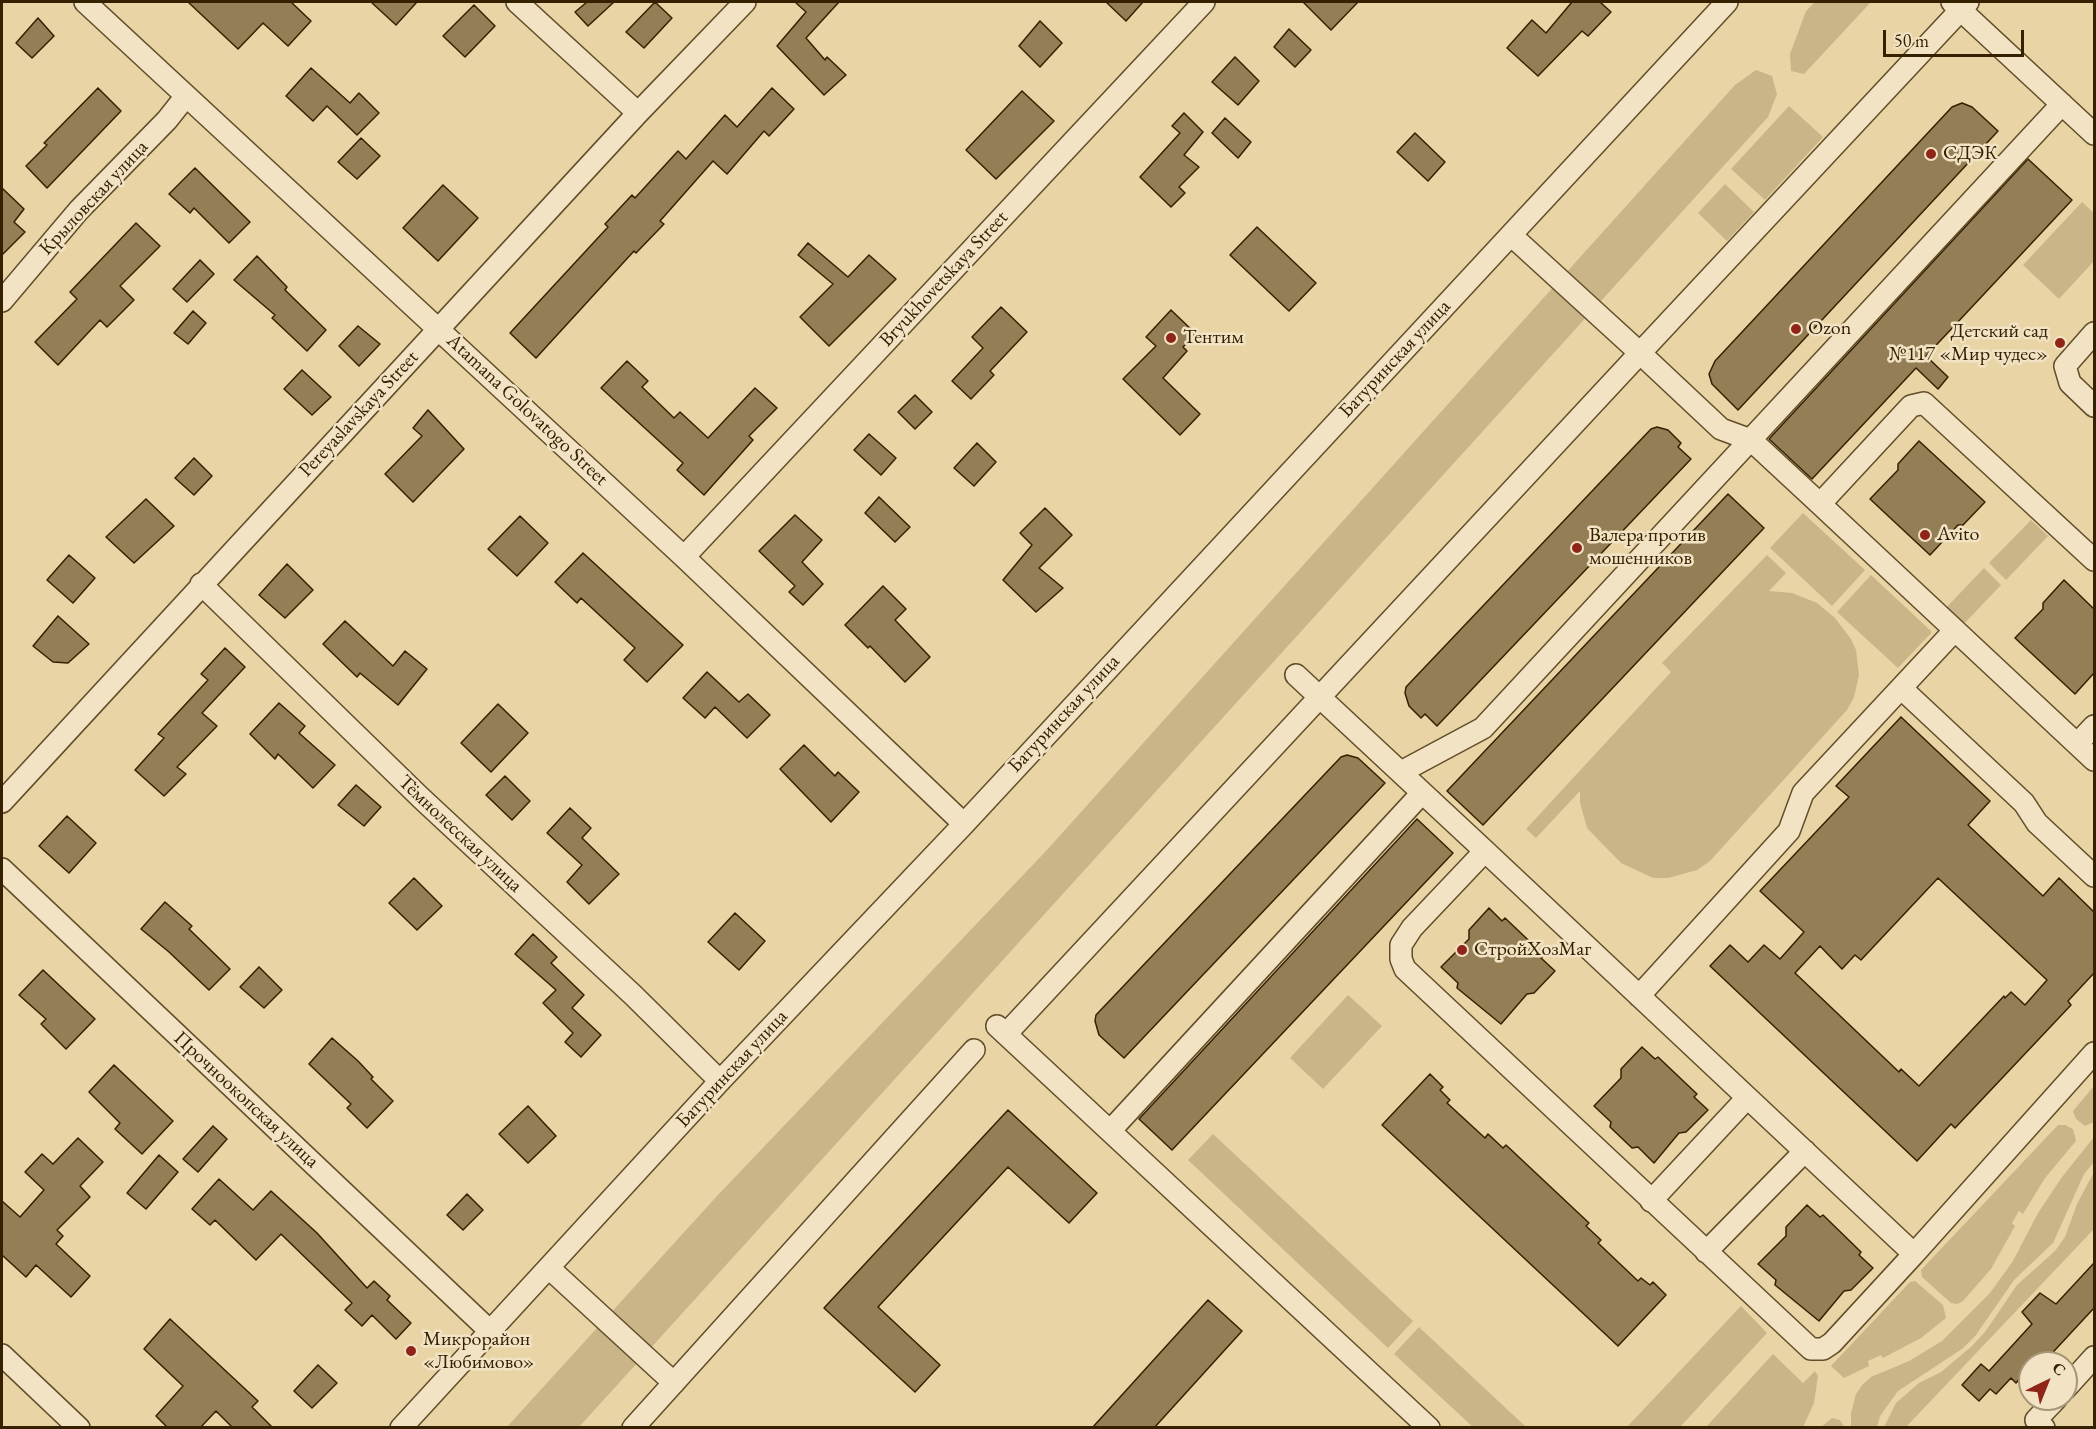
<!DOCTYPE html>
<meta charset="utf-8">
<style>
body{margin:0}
#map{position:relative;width:2096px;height:1429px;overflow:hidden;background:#e9d4a5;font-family:"EB Garamond",serif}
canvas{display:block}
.frame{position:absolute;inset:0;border:3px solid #352000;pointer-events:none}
.north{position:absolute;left:2018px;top:1351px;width:60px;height:60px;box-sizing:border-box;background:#f1e3c4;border:2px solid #a69576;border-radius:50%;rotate:43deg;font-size:16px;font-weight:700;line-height:24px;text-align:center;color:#352000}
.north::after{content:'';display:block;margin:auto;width:21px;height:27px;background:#8f2418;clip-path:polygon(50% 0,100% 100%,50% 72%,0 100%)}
.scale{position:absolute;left:1883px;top:30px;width:141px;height:27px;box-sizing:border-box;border:3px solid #352000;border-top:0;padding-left:8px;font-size:18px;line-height:21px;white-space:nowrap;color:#352000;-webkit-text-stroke:4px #f1e3c4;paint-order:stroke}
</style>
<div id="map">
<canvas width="2096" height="1429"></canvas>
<div class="frame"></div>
<div class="north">С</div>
<div class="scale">50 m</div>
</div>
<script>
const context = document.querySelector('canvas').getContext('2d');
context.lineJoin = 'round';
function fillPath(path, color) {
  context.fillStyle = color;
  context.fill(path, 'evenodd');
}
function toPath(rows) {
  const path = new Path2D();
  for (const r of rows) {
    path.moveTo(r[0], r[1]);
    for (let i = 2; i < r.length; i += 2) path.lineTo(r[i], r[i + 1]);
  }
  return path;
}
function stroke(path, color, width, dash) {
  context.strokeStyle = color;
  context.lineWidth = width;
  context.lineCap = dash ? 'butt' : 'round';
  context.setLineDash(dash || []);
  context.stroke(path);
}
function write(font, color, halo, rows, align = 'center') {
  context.font = font + ' "EB Garamond",serif';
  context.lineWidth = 5;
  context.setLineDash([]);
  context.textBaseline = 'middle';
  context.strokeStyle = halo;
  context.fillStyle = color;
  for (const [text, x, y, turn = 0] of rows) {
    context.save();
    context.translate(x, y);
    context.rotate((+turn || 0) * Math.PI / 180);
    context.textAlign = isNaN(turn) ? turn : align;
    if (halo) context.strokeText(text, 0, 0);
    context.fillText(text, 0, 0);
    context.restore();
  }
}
const green = toPath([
 [1815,2,1871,2,1804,74,1791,71,1790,54,1806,11],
 [1756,70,1772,76,1777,94,1768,117,579,1427,506,1428,717,1196,1046,851,1735,85],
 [1789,106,1823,137,1765,200,1731,169],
 [1725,184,1754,212,1727,241,1698,213],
 [2082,202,2094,213,2094,261,2059,299,2023,265],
 [1803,513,1865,570,1832,606,1770,548],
 [2031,520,2048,536,2006,580,1989,563],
 [1767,555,1786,573,1769,591,1792,593,1817,603,1835,618,1851,639,1856,650,1859,675,1854,697,1847,710,1710,861,1697,870,1668,878,1653,878,1621,863,1587,828,1580,803,1580,791,1536,838,1526,829,1671,672,1662,663],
 [1984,568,2001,585,1960,628,1942,612],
 [1871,575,1932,632,1898,668,1837,612],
 [1348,995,1382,1026,1323,1089,1290,1058],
 [2094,1086,2094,1122,2085,1126,2076,1119,2073,1111],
 [2058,1125,2065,1125,2073,1129,2076,1141,2045,1178,2023,1214,2019,1211,2012,1223,2015,1226,1991,1269,1963,1301,1957,1304,1951,1303,1922,1277,1921,1270],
 [1213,1134,1413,1321,1388,1348,1188,1160],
 [2094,1137,2094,1162,2084,1174,2053,1243,2014,1280,1976,1335,1962,1349,1898,1391,1880,1416,1877,1427,1851,1427,1851,1413,1856,1394,1863,1384,1871,1377,1909,1361,1942,1341,1990,1293,2013,1261,2038,1213,2062,1177],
 [2094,1172,2094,1229,1906,1427,1884,1427,1896,1403,1919,1383,1941,1372,1972,1346,1985,1332,2017,1285,2055,1251,2065,1237,2077,1204],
 [1915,1281,1943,1305,1946,1318,1921,1338,1883,1358,1881,1355,1868,1361,1869,1366,1844,1378,1831,1366,1910,1282],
 [1741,1306,1767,1333,1680,1427,1627,1427],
 [1419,1327,1526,1427,1473,1427,1394,1354],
 [1773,1354,1803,1383,1815,1371,1818,1376,1814,1403,1803,1427,1706,1427],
 [1832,1418,1840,1420,1844,1427,1821,1427]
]);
const building = toPath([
 [188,2,291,2,311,21,288,46,263,23,238,49,188,2],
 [371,2,417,2,396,25,371,2],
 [587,2,614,2,588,26,575,12,587,2],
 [655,2,672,18,644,48,626,32,655,2],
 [795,2,839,2,806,38,825,60,827,57,846,75,824,95,777,46,806,12,795,2],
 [1106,2,1143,2,1126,21,1106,2],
 [1303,2,1358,2,1331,30,1303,2],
 [1572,2,1600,2,1611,12,1588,36,1582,31,1538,76,1507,48,1532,20,1546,33,1572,2],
 [474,5,495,26,465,57,443,36,474,5],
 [38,18,54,36,32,58,16,43,38,18],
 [1040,21,1062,43,1040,67,1019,46,1040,21],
 [1289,29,1311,50,1295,67,1274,47,1289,29],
 [1235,57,1259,81,1238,105,1212,82,1235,57],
 [311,68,350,103,359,93,379,113,357,135,327,106,313,121,286,96,311,68],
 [98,88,121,111,47,188,26,166,47,145,44,143,98,88],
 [772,88,794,109,769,136,764,131,727,174,713,161,660,221,664,224,636,253,634,251,536,358,510,333,608,227,605,224,632,195,635,198,678,151,686,159,725,115,737,127,772,88],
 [1022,91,1054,121,996,179,966,150,1022,91],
 [1962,103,1972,107,1998,131,1738,410,1712,384,1709,374,1715,361,1952,107,1962,103],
 [1184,113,1203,132,1184,155,1199,167,1179,187,1185,193,1171,207,1140,177,1180,133,1172,126,1184,113],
 [1225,118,1251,142,1238,158,1212,133,1225,118],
 [1415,133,1445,162,1428,181,1397,152,1415,133],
 [361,138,380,156,357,179,338,162,361,138],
 [2028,159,2072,200,1926,356,1948,377,1938,389,1916,368,1812,479,1769,439,2028,159],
 [195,168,250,222,229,243,194,208,190,213,169,194,195,168],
 [443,185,478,218,438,261,403,228,443,185],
 [2,188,24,209,14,222,25,232,2,255,2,188],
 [136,223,160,246,120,286,134,300,107,327,100,320,58,365,35,342,77,299,70,292,136,223],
 [1257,227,1316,283,1289,311,1230,255,1257,227],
 [808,243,848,277,869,255,896,279,829,346,800,317,833,284,798,255,808,243],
 [257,256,287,287,285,290,326,330,307,351,272,318,275,315,234,280,257,256],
 [200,260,214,274,187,302,173,289,200,260],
 [1001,307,1027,332,990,371,994,375,971,399,952,381,983,348,972,337,1001,307],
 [1171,310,1196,334,1183,347,1187,351,1163,378,1200,414,1180,435,1123,379,1156,346,1146,337,1171,310],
 [193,311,206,323,188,344,174,333,193,311],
 [358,326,380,344,359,366,339,346,358,326],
 [627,361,648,381,642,387,674,418,680,412,708,438,755,388,777,408,749,436,753,440,704,495,677,470,683,463,601,388,627,361],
 [302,370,331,397,312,415,284,389,302,370],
 [915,395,932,412,915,429,898,412,915,395],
 [428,410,464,449,413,502,385,474,422,436,413,428,428,410],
 [1657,427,1668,430,1681,443,1678,447,1691,459,1437,726,1425,714,1421,718,1409,706,1405,693,1406,687,1651,429,1657,427],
 [869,434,896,458,881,475,854,450,869,434],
 [1919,441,1985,502,1963,525,1958,525,1930,555,1870,499,1898,470,1898,464,1919,441],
 [977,443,996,462,974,486,954,468,977,443],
 [194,458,212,476,194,495,175,478,194,458],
 [1728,494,1764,528,1483,825,1447,791,1728,494],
 [879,497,910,527,895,542,865,513,879,497],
 [146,499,174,526,134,563,106,537,146,499],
 [1045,508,1072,535,1039,568,1063,588,1036,612,1003,580,1032,545,1020,533,1045,508],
 [795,515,822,540,802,562,823,584,803,605,789,592,795,586,759,551,795,515],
 [520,516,548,543,517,576,488,549,520,516],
 [583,553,683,645,647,682,624,660,635,648,581,598,577,603,555,582,583,553],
 [69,555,95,578,73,603,47,580,69,555],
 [287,564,313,590,285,618,259,595,287,564],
 [2064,580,2094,609,2094,673,2075,694,2015,638,2043,609,2043,603,2064,580],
 [883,586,906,609,895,620,930,657,905,682,870,646,868,648,845,625,883,586],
 [58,616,89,644,68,663,53,662,33,646,58,616],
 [345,621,393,666,405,651,427,669,398,705,360,673,357,677,323,644,345,621],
 [225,648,245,667,202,713,217,726,177,767,186,774,164,796,135,770,164,738,158,734,208,680,201,674,225,648],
 [707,672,739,702,748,694,770,715,747,738,715,707,705,718,683,698,707,672],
 [279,703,305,726,299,733,335,765,313,788,278,754,275,759,250,734,279,703],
 [498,704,528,733,491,772,461,743,498,704],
 [1901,717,1990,801,1968,825,2043,896,2059,878,2094,912,2094,973,2068,1001,2071,1005,1955,1128,1951,1124,1917,1161,1710,966,1730,945,1748,962,1764,945,1780,959,1804,932,1760,891,1849,797,1836,786,1901,717],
 [1938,878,2047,980,2025,1005,2011,992,2005,998,2004,996,1919,1086,1901,1069,1899,1072,1795,973,1820,946,1842,969,1855,955,1861,960,1938,878],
 [804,745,835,776,838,772,859,792,831,822,780,769,804,745],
 [1347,755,1358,758,1385,783,1124,1058,1099,1035,1095,1021,1096,1015,1341,757,1347,755],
 [505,776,530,801,512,820,486,795,505,776],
 [356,785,381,807,364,826,338,805,356,785],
 [570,808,591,828,582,838,619,874,589,904,567,882,582,865,547,833,570,808],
 [67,816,96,843,69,873,39,846,67,816],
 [1417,819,1453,853,1172,1150,1139,1119,1417,819],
 [414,878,442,906,417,930,389,903,414,878],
 [165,902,192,926,189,929,230,969,209,990,169,952,141,929,165,902],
 [1489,908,1502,921,1505,918,1544,955,1541,958,1555,971,1534,993,1527,994,1501,1024,1457,988,1458,983,1441,967,1469,939,1469,930,1489,908],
 [735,913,765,941,739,970,708,942,735,913],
 [533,934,557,957,551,963,584,995,572,1008,601,1035,581,1057,565,1042,573,1033,543,1003,556,990,515,954,533,934],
 [259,967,282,990,264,1008,240,987,259,967],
 [43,970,95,1019,66,1049,41,1024,46,1019,19,995,43,970],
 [332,1038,358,1061,373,1077,371,1079,393,1101,367,1128,347,1108,351,1104,309,1064,332,1038],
 [1642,1047,1655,1059,1658,1057,1697,1094,1694,1097,1708,1110,1686,1132,1679,1133,1654,1163,1638,1147,1632,1148,1610,1127,1611,1122,1594,1106,1621,1078,1621,1069,1642,1047],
 [114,1065,173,1121,142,1154,115,1129,120,1123,89,1092,114,1065],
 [1430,1074,1443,1087,1440,1090,1450,1100,1447,1103,1485,1138,1488,1134,1503,1148,1506,1145,1589,1223,1586,1226,1601,1240,1598,1243,1638,1281,1641,1278,1650,1285,1653,1282,1666,1295,1618,1346,1382,1125,1430,1074],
 [528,1106,556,1136,528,1163,499,1134,528,1106],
 [1008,1110,1097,1193,1069,1223,1008,1167,878,1307,940,1365,915,1392,824,1308,1008,1110],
 [213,1126,227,1139,198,1172,183,1159,213,1126],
 [78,1138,103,1162,80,1186,90,1197,57,1230,63,1236,56,1244,90,1276,71,1297,36,1265,26,1277,2,1255,2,1201,20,1217,44,1190,25,1172,42,1154,53,1164,78,1138],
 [159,1155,178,1172,146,1209,127,1193,159,1155],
 [219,1179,253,1210,271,1191,317,1233,367,1288,374,1281,390,1296,387,1300,411,1323,396,1339,372,1315,362,1326,345,1310,352,1303,281,1234,256,1260,215,1220,210,1225,192,1209,219,1179],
 [467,1194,483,1210,463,1230,447,1215,467,1194],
 [1807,1205,1820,1217,1823,1215,1861,1252,1859,1255,1873,1268,1851,1290,1844,1291,1819,1321,1775,1285,1776,1280,1758,1264,1786,1236,1786,1227,1807,1205],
 [2094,1263,2094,1308,2043,1363,2030,1363,2030,1367,2016,1383,2011,1378,1996,1394,1990,1389,1979,1401,1962,1385,1981,1364,1989,1371,2032,1324,2022,1312,2040,1293,2056,1304,2094,1263],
 [1208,1300,1242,1331,1154,1428,1092,1428,1208,1300],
 [170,1319,258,1401,252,1407,273,1428,233,1428,216,1411,200,1428,168,1428,156,1416,183,1386,144,1349,170,1319],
 [318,1365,337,1383,312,1408,294,1391,318,1365]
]);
const minor = toPath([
 [85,2,684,557,964,824],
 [517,2,638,113],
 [1952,2,2094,134],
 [2,301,79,210,167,120,186,96],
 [2094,333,2065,366,2070,383,2094,406],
 [1820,504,1751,440,1721,429,1640,353,1968,2],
 [684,557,1204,2],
 [2094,560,1924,403,1911,406,1820,504,2094,760],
 [201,584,421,798,633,995,720,1081],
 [1296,675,1485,851,1914,1254,1832,1343,1823,1349,1811,1349,1405,969,1401,959,1401,945,1412,928,1485,851],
 [1901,688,2024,803,2037,823,2094,876],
 [2077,744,2094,726],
 [1401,772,1483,728,2062,104],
 [2,802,638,113,745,2],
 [2,869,491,1332],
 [1639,996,1789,831,1803,793,1955,630],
 [997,1026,1429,1428],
 [1006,1034,1640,353,1512,236],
 [1110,1131,1422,793],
 [1651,1201,1747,1098],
 [1706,1252,1805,1151],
 [1914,1254,2094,1053],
 [549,1268,674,1383],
 [2,1355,79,1428],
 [2066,1388,2094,1357],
 [401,1428,720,1081,964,824,1727,2],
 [633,1428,974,1050],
 [2044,1428,2036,1420,2056,1399]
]);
const markers = [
 [1931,154,6,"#8f2418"],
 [1796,329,6,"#8f2418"],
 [1171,338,6,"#8f2418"],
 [2060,343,6,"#8f2418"],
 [1925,535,6,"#8f2418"],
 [1577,548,6,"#8f2418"],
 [1462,950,6,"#8f2418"],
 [411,1351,6,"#8f2418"]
];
const poiNames = [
 ["СДЭК",1943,154],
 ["Ozon",1808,329],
 ["Детский сад",2048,332,"right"],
 ["№117 «Мир чудес»",2048,355,"right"],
 ["Тентим",1183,338],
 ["Avito",1937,535],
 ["Валера против",1589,536],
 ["мошенников",1589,559],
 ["СтройХозМаг",1474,950],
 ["Микрорайон",423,1340],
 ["«Любимово»",423,1363]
];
const streetNames = [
 ["Крыловская улица",94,198,-47],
 ["Bryukhovetskaya Street",944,279,-47],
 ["Батуринская улица",1395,359,-47],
 ["Atamana Golovatogo Street",527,410,43],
 ["Pereyaslavskaya Street",359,414,-47],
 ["Батуринская улица",1064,714,-47],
 ["Тёмнолесская улица",460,834,43],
 ["Батуринская улица",732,1069,-47],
 ["Прочноокопская улица",246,1100,43]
];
fillPath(green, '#cab589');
fillPath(building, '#937e56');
stroke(building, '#352000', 1.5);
stroke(minor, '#624d29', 24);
stroke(minor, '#f1e3c4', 21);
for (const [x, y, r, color] of markers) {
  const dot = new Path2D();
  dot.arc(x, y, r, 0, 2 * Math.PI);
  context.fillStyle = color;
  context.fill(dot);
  stroke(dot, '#f1e3c4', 2);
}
write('20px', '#352000', '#f1e3c4', poiNames, 'left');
write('20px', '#352000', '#f1e3c4', streetNames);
</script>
